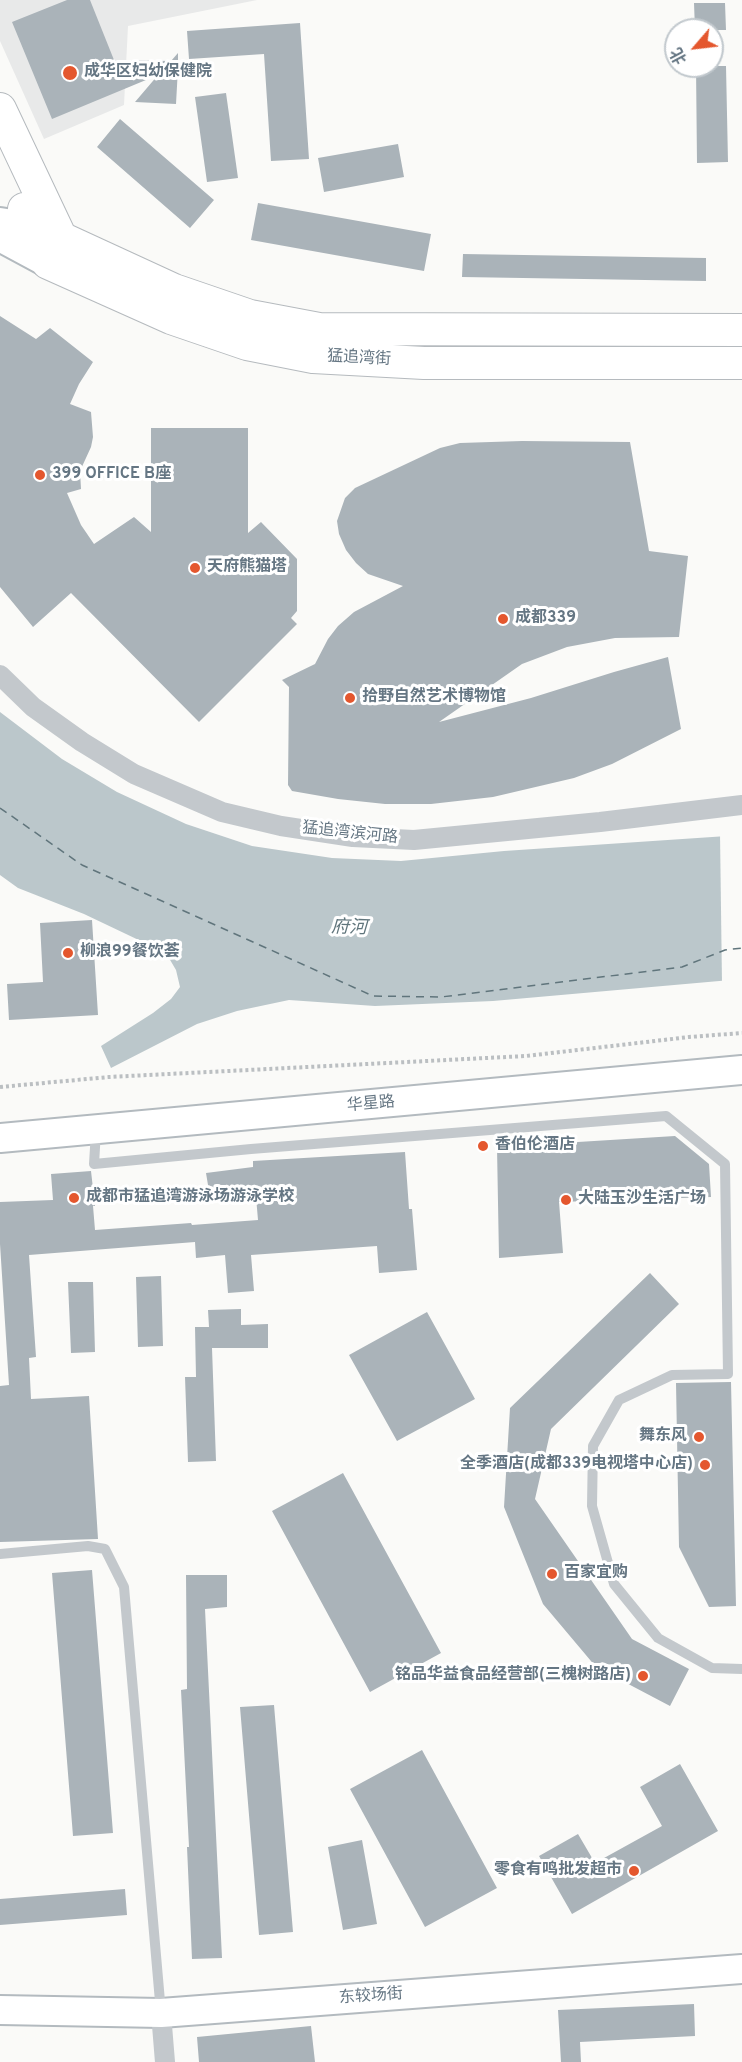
<!DOCTYPE html>
<meta charset="utf-8">
<style>
body{margin:0}
#map{position:relative;width:742px;height:2062px;overflow:hidden;background:#fafaf8;font-family:Overpass,"Noto Sans SC",sans-serif}
canvas{display:block}
.north{position:absolute;left:664px;top:18px;width:60px;height:60px;box-sizing:border-box;background:#fff;border:2px solid #c1c8cd;border-radius:50%;rotate:242deg;font-size:16px;font-weight:700;line-height:24px;text-align:center;color:#657683}
.north::after{content:'';display:block;margin:auto;width:21px;height:27px;background:#e4572e;clip-path:polygon(50% 0,100% 100%,50% 72%,0 100%)}
</style>
<div id="map">
<canvas width="742" height="2062"></canvas>
<div class="north">北</div>
</div>
<script>
const context = document.querySelector('canvas').getContext('2d');
context.lineJoin = 'round';
function fillPath(path, color) {
  context.fillStyle = color;
  context.fill(path, 'evenodd');
}
function toPath(rows) {
  const path = new Path2D();
  for (const r of rows) {
    path.moveTo(r[0], r[1]);
    for (let i = 2; i < r.length; i += 2) path.lineTo(r[i], r[i + 1]);
  }
  return path;
}
function stroke(path, color, width, dash) {
  context.strokeStyle = color;
  context.lineWidth = width;
  context.lineCap = dash ? 'butt' : 'round';
  context.setLineDash(dash || []);
  context.stroke(path);
}
function write(font, color, halo, rows, align = 'center') {
  context.font = font + ' Overpass,"Noto Sans SC",sans-serif';
  context.lineWidth = 6;
  context.setLineDash([]);
  context.textBaseline = 'middle';
  context.strokeStyle = halo;
  context.fillStyle = color;
  for (const [text, x, y, turn = 0] of rows) {
    context.save();
    context.translate(x, y);
    context.rotate((+turn || 0) * Math.PI / 180);
    context.textAlign = isNaN(turn) ? turn : align;
    if (halo) context.strokeText(text, 0, 0);
    context.fillText(text, 0, 0);
    context.restore();
  }
}
const built = toPath([
 [0,0,257,0,128,26,124,105,44,139,0,41]
]);
const water = toPath([
 [0,712,62,759,117,792,186,824,252,846,332,858,401,861,504,851,742,835,742,979,493,1001,375,1006,289,1000,237,1011,197,1024,111,1068,101,1046,153,1013,171,999,180,987,176,970,166,953,84,914,18,888,0,875]
]);
const pier = toPath([
 [742,832,742,982,722,984,720,833]
]);
const ferry = toPath([
 [0,808,82,865,373,996,441,997,682,967,725,950,742,948]
]);
const building = toPath([
 [67,0,90,0,114,60,171,61,178,53,178,61,191,62,178,68,176,104,135,102,158,75,52,119,12,22],
 [694,3,725,3,726,30,695,30],
 [300,23,309,159,271,161,264,54,189,59,187,31],
 [696,66,726,66,728,162,697,163],
 [226,93,238,178,207,182,195,97],
 [120,119,214,200,190,228,97,147],
 [398,144,404,177,324,192,318,158],
 [258,203,431,234,424,271,251,240],
 [463,254,706,258,706,281,462,277],
 [0,316,36,339,50,328,93,362,79,384,70,404,91,412,93,437,91,447,80,471,81,489,67,493,81,525,94,544,134,517,151,532,151,428,248,428,248,533,261,522,297,559,297,611,291,618,297,624,199,722,71,593,33,627,0,587],
 [522,441,630,442,649,551,688,556,679,637,615,638,567,647,522,664,439,722,531,698,614,672,668,657,681,729,612,764,574,778,493,797,431,804,385,804,338,799,292,791,288,785,289,687,282,680,315,664,328,639,338,626,354,612,403,586,368,574,356,563,346,550,339,534,337,521,345,498,355,488,440,448,460,443],
 [92,920,98,1015,9,1020,7,984,43,982,40,923],
 [675,1136,709,1164,711,1197,559,1202,563,1253,499,1258,497,1147],
 [405,1152,409,1209,412,1209,417,1270,379,1273,377,1246,251,1255,254,1291,228,1293,225,1255,196,1258,195,1242,29,1255,36,1357,29,1358,31,1399,89,1396,98,1539,0,1542,0,1386,9,1385,0,1244,0,1202,53,1200,51,1174,91,1171,95,1206,93,1206,95,1230,191,1223,192,1225,258,1220,255,1185,209,1191,206,1173,253,1167,253,1161],
 [650,1273,679,1304,551,1429,535,1499,632,1639,689,1669,670,1706,596,1667,543,1604,504,1507,510,1408],
 [161,1276,163,1346,138,1347,136,1277],
 [68,1282,93,1282,95,1352,71,1353],
 [241,1309,241,1325,268,1324,268,1348,212,1348,216,1461,188,1462,185,1377,196,1377,195,1327,209,1327,208,1310],
 [427,1312,475,1399,397,1441,349,1355],
 [731,1382,736,1606,709,1607,679,1547,676,1383],
 [343,1473,441,1653,370,1692,272,1511],
 [92,1570,113,1833,73,1836,52,1573],
 [186,1575,227,1575,227,1607,205,1609,222,1958,192,1959,187,1847,189,1847,181,1690,187,1689],
 [274,1705,293,1932,259,1935,240,1707],
 [422,1750,497,1888,425,1927,350,1789],
 [680,1764,718,1831,572,1914,539,1856,578,1834,595,1863,662,1826,640,1787],
 [362,1840,377,1924,343,1930,328,1847],
 [125,1889,127,1915,0,1925,0,1899],
 [694,2004,695,2036,580,2042,581,2062,561,2062,558,2010],
 [311,2026,315,2062,199,2062,197,2037]
]);
const path = toPath([
 [0,1087,109,1077,526,1056,689,1037,742,1033]
]);
const lane = toPath([
 [96,1131,94,1164,251,1149,666,1116,725,1164,728,1374,672,1375,619,1400,593,1446,592,1506,614,1584,658,1638,712,1668,742,1669],
 [0,1554,88,1546,105,1549,124,1587,161,2013]
]);
const street = toPath([
 [0,675,33,707,82,742,134,774,222,812,281,826,353,837,414,840,600,822,742,805],
 [161,2013,165,2062]
]);
const secondary = toPath([
 [0,222,32,227,61,238,48,263,0,237],
 [0,1138,742,1070],
 [0,2010,161,2013,742,1969]
]);
const primary = toPath([
 [0,109,61,238,174,290,250,316,319,329,742,330],
 [24,209,48,263,171,318,247,344,313,357,424,363,742,363]
]);
const markers = [
 [70,73,8,"#e4572e"],
 [40,475,6,"#e4572e"],
 [195,568,6,"#e4572e"],
 [503,619,6,"#e4572e"],
 [350,698,6,"#e4572e"],
 [68,953,6,"#e4572e"],
 [483,1146,6,"#e4572e"],
 [74,1198,6,"#e4572e"],
 [566,1200,6,"#e4572e"],
 [699,1437,6,"#e4572e"],
 [705,1465,6,"#e4572e"],
 [552,1574,6,"#e4572e"],
 [643,1676,6,"#e4572e"],
 [634,1871,6,"#e4572e"]
];
const poiNames = [
 ["成华区妇幼保健院",84,73],
 ["399 OFFICE B座",52,475],
 ["天府熊猫塔",207,568],
 ["成都339",515,619],
 ["拾野自然艺术博物馆",362,698],
 ["柳浪99餐饮荟",80,953],
 ["香伯伦酒店",495,1146],
 ["成都市猛追湾游泳场游泳学校",86,1198],
 ["大陆玉沙生活广场",578,1200],
 ["舞东风",687,1437,"right"],
 ["全季酒店(成都339电视塔中心店)",693,1465,"right"],
 ["百家宜购",564,1574],
 ["铭品华益食品经营部(三槐树路店)",631,1676,"right"],
 ["零食有鸣批发超市",622,1871,"right"]
];
const streetNames = [
 ["猛追湾街",359,359,3],
 ["猛追湾滨河路",350,834,6],
 ["华星路",371,1105,-5],
 ["东较场街",371,1997,-4]
];
const waterNames = [
 ["府河",349,929,2]
];
fillPath(built, '#e8e9e9');
fillPath(water, '#bbc7cb');
fillPath(pier, '#fafaf8');
stroke(ferry, '#60757c', 1.5, [8, 6]);
fillPath(building, '#aab3b9');
stroke(secondary, '#b3babf', 32);
stroke(primary, '#b5babe', 34);
stroke(path, '#bbbfc2', 4, [3, 3]);
stroke(lane, '#c3c8cc', 10);
stroke(street, '#c3c8cc', 20);
stroke(secondary, '#fff', 28);
stroke(primary, '#fff', 32);
for (const [x, y, r, color] of markers) {
  const dot = new Path2D();
  dot.arc(x, y, r, 0, 2 * Math.PI);
  context.fillStyle = color;
  context.fill(dot);
  stroke(dot, '#fff', 2);
}
write('bold 16px', '#657683', '#fff', poiNames, 'left');
write('16px', '#657683', '#fff', streetNames);
write('italic 18px', '#60757c', '#fff', waterNames);
</script>
